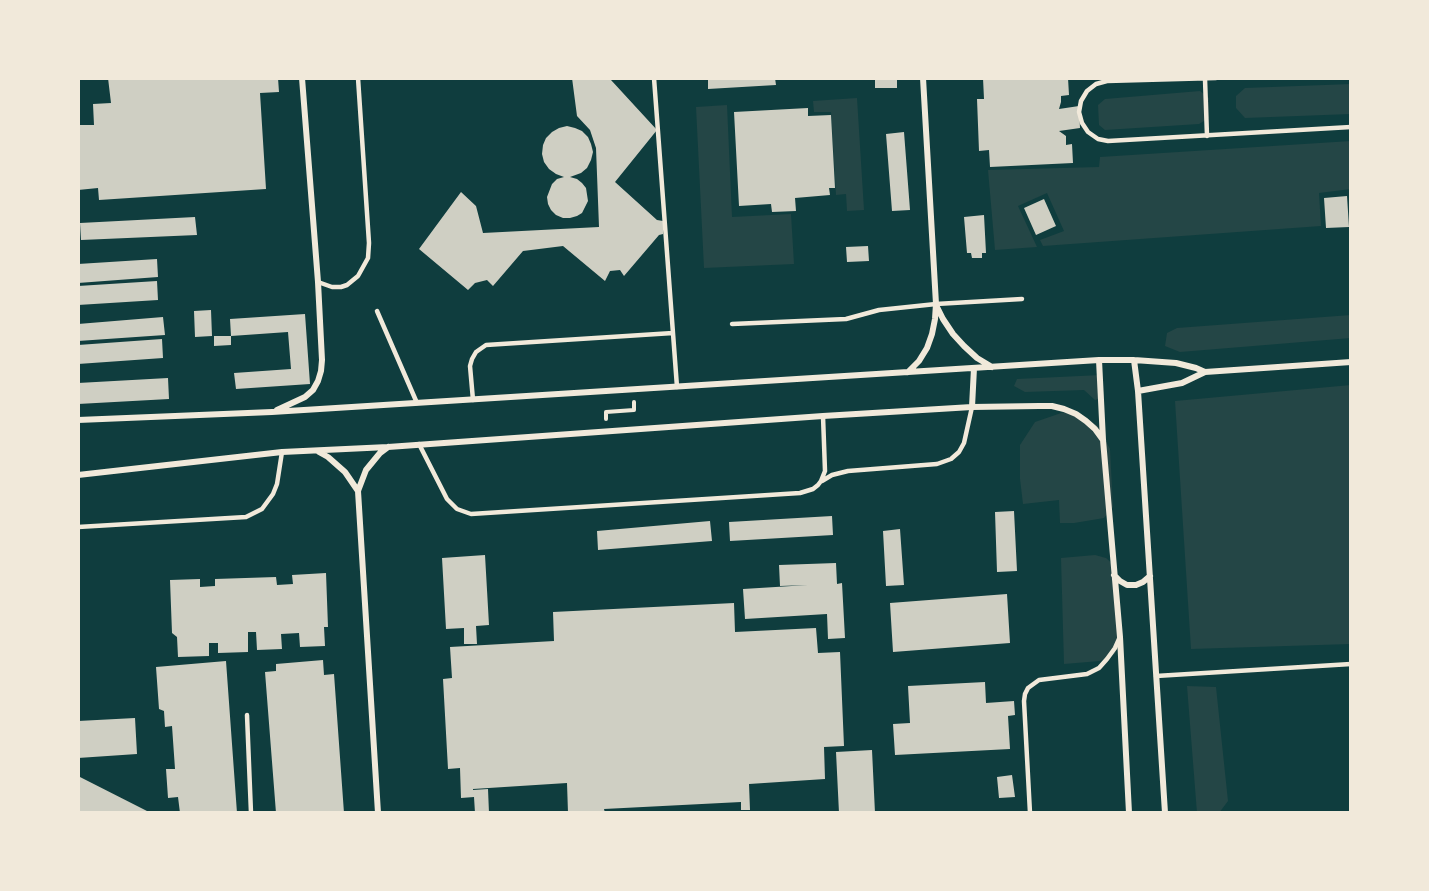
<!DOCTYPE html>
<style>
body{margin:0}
#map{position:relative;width:1429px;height:891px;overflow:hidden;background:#0f3d3e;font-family:"PT Sans Narrow",sans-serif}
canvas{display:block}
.frame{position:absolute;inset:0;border:80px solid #f1e9da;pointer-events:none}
</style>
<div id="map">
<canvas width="1429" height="891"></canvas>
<div class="frame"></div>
</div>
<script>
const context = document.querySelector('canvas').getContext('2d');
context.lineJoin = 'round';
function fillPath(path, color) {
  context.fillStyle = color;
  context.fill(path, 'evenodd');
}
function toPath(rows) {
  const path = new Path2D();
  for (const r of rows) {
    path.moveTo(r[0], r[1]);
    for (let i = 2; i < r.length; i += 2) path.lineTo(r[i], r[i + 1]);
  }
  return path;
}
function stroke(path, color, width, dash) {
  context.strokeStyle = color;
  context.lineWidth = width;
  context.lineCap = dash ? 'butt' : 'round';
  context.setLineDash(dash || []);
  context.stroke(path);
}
const green = toPath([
 [1351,84,1351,114,1245,118,1236,108,1236,96,1245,88],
 [1200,91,1209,98,1209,118,1199,124,1105,130,1099,125,1098,105,1105,99],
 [857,98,864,210,847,211,846,194,836,195,831,112,814,112,813,101],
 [727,105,732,217,791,214,794,264,704,268,696,107],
 [1351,141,1351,189,1319,193,1321,226,1043,246,1040,240,1064,231,1047,193,1018,206,1037,247,995,250,988,170,1099,167,1100,157],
 [1351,315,1351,338,1180,352,1165,346,1167,333,1177,328],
 [1101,375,1104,397,1095,400,1084,390,1025,392,1014,386,1017,379],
 [1351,385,1351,644,1191,649,1175,401],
 [1067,411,1097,425,1110,449,1113,507,1104,518,1074,523,1060,523,1059,500,1023,504,1020,479,1020,445,1035,422],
 [1095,555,1106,558,1116,567,1119,643,1115,654,1100,661,1064,664,1061,558],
 [1187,686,1216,687,1228,801,1219,813,1197,813]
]);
const building = toPath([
 [108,78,278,78,279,92,260,93,266,189,99,200,98,188,78,190,78,125,94,125,93,104,111,103],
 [572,78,613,78,611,80,657,130,615,182,657,220,663,221,663,234,659,235,624,276,620,270,610,271,605,281,563,246,523,251,493,286,487,280,475,283,468,290,419,249,461,192,476,206,483,233,599,227,596,148,590,130,577,116],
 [708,78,775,78,776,85,708,89],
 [875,78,897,78,897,88,875,88],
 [983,78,1068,78,1069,95,1061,96,1061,102,1059,109,1079,106,1080,128,1059,131,1066,136,1066,145,1072,144,1073,163,990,167,989,150,979,151,977,99,984,99],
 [808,108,808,116,831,115,835,188,829,188,830,195,795,198,796,211,772,212,771,204,739,206,734,112],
 [567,126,575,128,582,131,588,137,591,144,593,152,591,160,587,168,581,173,570,177,577,179,582,183,586,188,588,201,582,213,577,216,570,218,563,218,556,215,551,210,548,204,547,197,552,184,557,179,564,177,556,174,549,169,544,162,542,154,543,145,546,138,552,132,559,128],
 [904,132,910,210,892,211,886,134],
 [1347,196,1349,227,1326,228,1324,198],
 [1044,199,1056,226,1036,235,1024,208],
 [984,215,986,253,982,253,982,258,972,258,971,253,967,253,964,217],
 [195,217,197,235,81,240,80,223],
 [868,246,869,261,847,262,846,247],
 [157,259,158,277,78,283,78,264],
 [157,281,158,300,78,305,78,286],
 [211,310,212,336,195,337,194,311],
 [305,314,310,384,236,389,234,373,291,369,288,332,231,336,230,319],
 [163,317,165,335,78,341,78,324],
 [214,336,231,336,231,345,214,346],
 [162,339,163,358,78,364,78,345],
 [168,378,169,399,78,404,78,383],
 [1014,511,1017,571,997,572,995,512],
 [832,516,833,535,730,541,729,522],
 [710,521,712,541,598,550,597,531],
 [900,529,904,585,886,586,883,531],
 [485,555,489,625,476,626,477,644,464,644,464,628,446,629,442,558],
 [836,563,837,584,842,583,845,638,828,639,827,614,745,619,743,589,808,585,780,586,779,565],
 [326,573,328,627,324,627,325,646,300,647,299,633,281,634,282,649,257,650,256,632,248,632,248,652,218,653,218,643,209,643,209,656,178,657,177,637,172,633,170,580,200,579,200,587,215,586,215,579,276,577,277,585,293,584,292,575],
 [1007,594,1010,643,893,652,890,603],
 [734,603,735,632,816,628,818,653,840,652,844,746,824,747,825,779,749,784,750,810,741,810,741,802,604,809,605,813,568,813,567,783,473,789,473,790,488,789,489,813,475,813,474,797,461,798,460,768,448,769,443,679,452,678,450,647,554,641,553,612],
 [323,660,324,675,334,674,344,813,276,813,265,672,276,671,276,664],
 [226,661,237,813,180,813,178,797,168,798,166,769,175,769,172,726,165,727,164,711,159,709,156,667],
 [985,682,986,703,1014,701,1015,715,1008,716,1010,749,895,755,893,724,910,723,908,686],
 [135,718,137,754,78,758,78,721],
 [872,750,875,813,839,813,836,752],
 [1012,775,1015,797,999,798,997,777],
 [78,776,147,811,146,813,78,813]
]);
const path = toPath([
 [606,419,606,412,634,410,634,402]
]);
const service = toPath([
 [654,78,677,387],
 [1216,78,1107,81,1096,84,1087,91,1081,101,1079,112,1082,123,1088,132,1098,139,1108,141,1351,127],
 [1205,79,1207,136],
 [318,282,332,287,341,287,347,285,358,276,368,258,369,243,358,78],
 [377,311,417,403],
 [732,324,846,319,879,310,936,304,1022,299],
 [473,400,470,366,472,359,476,352,486,345,673,333],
 [419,444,447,499,457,509,471,514,800,493,813,489,818,485,821,481,825,471,823,416],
 [822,481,832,475,848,471,937,464,951,459,959,452,964,443,972,407],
 [78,527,246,517,262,509,273,494,277,484,282,452],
 [1156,676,1351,664],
 [247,715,251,813],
 [1030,813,1024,701,1025,694,1028,688,1039,680,1087,674,1099,668,1107,659,1115,648,1119,639]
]);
const minor = toPath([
 [936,305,943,319,953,334,964,346,977,358,992,367],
 [1099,360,1103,440,1120,637,1129,813],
 [1134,360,1138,391,1165,813],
 [908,372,919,361,927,348,932,334,935,319,936,304,923,78],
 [1138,391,1182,383,1205,372,1351,362],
 [972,407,974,368],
 [277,410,305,397,313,390,318,381,321,371,322,360,318,282,302,78],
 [78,420,272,412,1099,360,1134,360,1176,363,1196,368,1205,372],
 [319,452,328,457,345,472,358,491],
 [78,475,282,452,388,447,823,416,972,407,1039,406,1052,406,1064,409,1076,414,1086,421,1095,429,1103,440],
 [1114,575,1120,581,1127,585,1136,585,1143,582,1150,576],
 [378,813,358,491,366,470,380,453,388,447]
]);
fillPath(green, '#244646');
fillPath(building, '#cfcfc3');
stroke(path, '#f1e9da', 4);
stroke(service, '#f1e9da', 4.5);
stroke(minor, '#f1e9da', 6);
</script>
